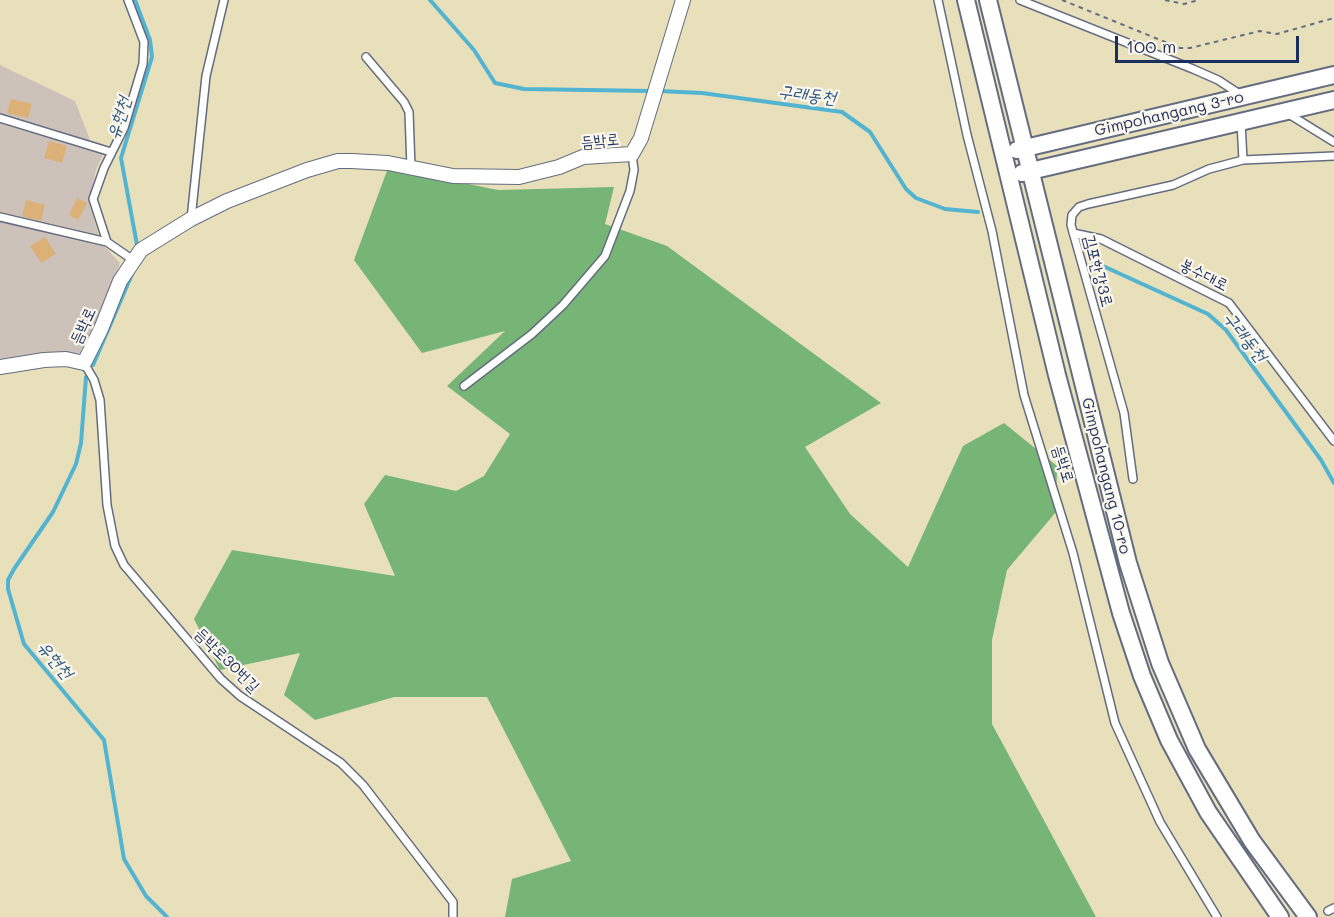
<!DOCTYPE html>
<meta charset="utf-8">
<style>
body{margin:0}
#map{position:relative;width:1334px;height:917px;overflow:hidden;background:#e8e0bb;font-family:Mali,sans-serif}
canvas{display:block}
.scale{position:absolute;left:1115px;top:36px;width:184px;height:27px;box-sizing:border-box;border:3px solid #1b2f5e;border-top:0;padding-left:8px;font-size:18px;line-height:21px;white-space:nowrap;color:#1b2f5e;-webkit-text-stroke:4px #fbf7ec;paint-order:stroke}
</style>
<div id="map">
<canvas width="1334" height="917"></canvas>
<div class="scale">100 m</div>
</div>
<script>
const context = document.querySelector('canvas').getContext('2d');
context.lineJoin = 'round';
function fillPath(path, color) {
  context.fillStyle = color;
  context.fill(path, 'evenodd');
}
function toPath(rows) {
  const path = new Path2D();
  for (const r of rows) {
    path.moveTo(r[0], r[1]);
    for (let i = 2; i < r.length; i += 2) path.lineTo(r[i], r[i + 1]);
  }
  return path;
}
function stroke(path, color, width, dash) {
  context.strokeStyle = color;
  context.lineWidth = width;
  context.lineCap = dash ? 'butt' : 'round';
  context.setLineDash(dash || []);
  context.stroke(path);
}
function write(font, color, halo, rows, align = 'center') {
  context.font = font + ' Mali,"Poor Story",sans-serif';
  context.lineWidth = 4.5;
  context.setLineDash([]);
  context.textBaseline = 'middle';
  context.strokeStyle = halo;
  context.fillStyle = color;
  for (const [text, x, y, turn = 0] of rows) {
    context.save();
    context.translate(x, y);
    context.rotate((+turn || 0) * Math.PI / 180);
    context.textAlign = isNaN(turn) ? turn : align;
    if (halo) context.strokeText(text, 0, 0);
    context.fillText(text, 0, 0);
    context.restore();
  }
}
const industrial = toPath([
 [0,65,75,101,90,140,107,146,96,170,89,202,98,233,105,247,120,263,101,316,85,350,79,353,0,362]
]);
const forest = toPath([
 [388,168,498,190,614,187,605,224,667,246,881,403,805,447,850,514,908,567,963,446,1004,423,1057,466,1056,512,1007,570,992,640,992,724,1096,917,505,917,512,879,571,861,487,697,394,697,315,720,284,695,300,653,220,670,194,619,232,550,395,576,364,504,385,475,456,491,484,476,510,434,447,386,505,331,422,353,354,260]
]);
const stream = toPath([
 [135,0,150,40,152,57,121,158,137,245],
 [430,0,474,50,495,83,524,89,652,91],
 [659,91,702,93,842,112,870,132,906,189,916,198,945,209,978,212],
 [1092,261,1208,314,1226,330,1321,460,1334,483],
 [93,365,133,272],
 [86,377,81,443,76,464,53,512,14,569,8,580,8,589,24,644,104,740,124,859,146,896,167,917]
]);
const building = toPath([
 [11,99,32,104,28,118,7,113],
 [49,141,67,146,62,163,44,158],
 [77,198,87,203,78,220,69,215],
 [26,200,45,205,41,221,22,216],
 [45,237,56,254,41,263,30,246]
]);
const path = toPath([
 [1062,0,1180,48,1190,48,1260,31,1277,34,1334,18],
 [1165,0,1184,4,1199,0]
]);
const service = toPath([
 [128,0,144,42,143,64,124,128,104,168,93,199,107,242,133,260],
 [938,0,967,135,992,231,1024,395,1073,553,1115,723,1160,822,1217,917],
 [1020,0,1193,69,1218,80,1241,95],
 [366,57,404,102,409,112,411,168],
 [1287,113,1334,142],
 [0,118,111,152],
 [1243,160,1334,156],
 [0,217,107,242],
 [191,219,206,76,224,0],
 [1073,233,1101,239,1229,303,1334,441],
 [84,363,94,380,100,400,107,505,115,546,124,565,221,679,240,696,341,763,363,785,453,902,453,917],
 [464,386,532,334,563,305,605,256,630,191,634,170,632,154],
 [1133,479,1124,413,1071,225,1072,215,1079,207,1088,204,1173,185,1209,169,1243,160,1241,122],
 [1328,911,1334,908]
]);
const minor = toPath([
 [0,367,44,360,66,359,84,363,101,329,120,281,141,250,191,219,227,201,307,170,338,161,351,161,388,163,453,176,519,177,559,167,583,157,632,154,641,138,683,0]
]);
const tertiary = toPath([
 [966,0,1057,375,1121,613,1142,676,1169,740,1208,812,1280,917],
 [988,0,1128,563,1160,663,1197,749,1252,841,1308,917],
 [1017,150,1334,75],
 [1022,173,1334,100]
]);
const streetNames = [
 ["Gimpohangang 3-ro",1169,114,-13],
 ["듬박로",600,141,-5],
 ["김포한강3로",1098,271,75],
 ["봉수대로",1204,275,27],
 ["듬박로",83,326,-65],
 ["듬박로",1063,464,73],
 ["Gimpohangang 10-ro",1106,476,76],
 ["듬박로30번길",227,660,45]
];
const waterNames = [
 ["구래동천",807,95,7],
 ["유현천",119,118,-73],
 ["구래동천",1245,337,52],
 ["유현천",55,660,50]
];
fillPath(industrial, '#cdc2b9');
fillPath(forest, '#76b576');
stroke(stream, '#52b4d0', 4);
fillPath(building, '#dbb178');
stroke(service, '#636d7f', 10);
stroke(minor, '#636d7f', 16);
stroke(tertiary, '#636d7f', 20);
stroke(path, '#636d7f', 2, [4.5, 4.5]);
stroke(service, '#fff', 7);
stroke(minor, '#fff', 14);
stroke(tertiary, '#fff', 16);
write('16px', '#1b2f5e', '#fbf7ec', streetNames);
write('italic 18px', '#2c5780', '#fbf7ec', waterNames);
</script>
